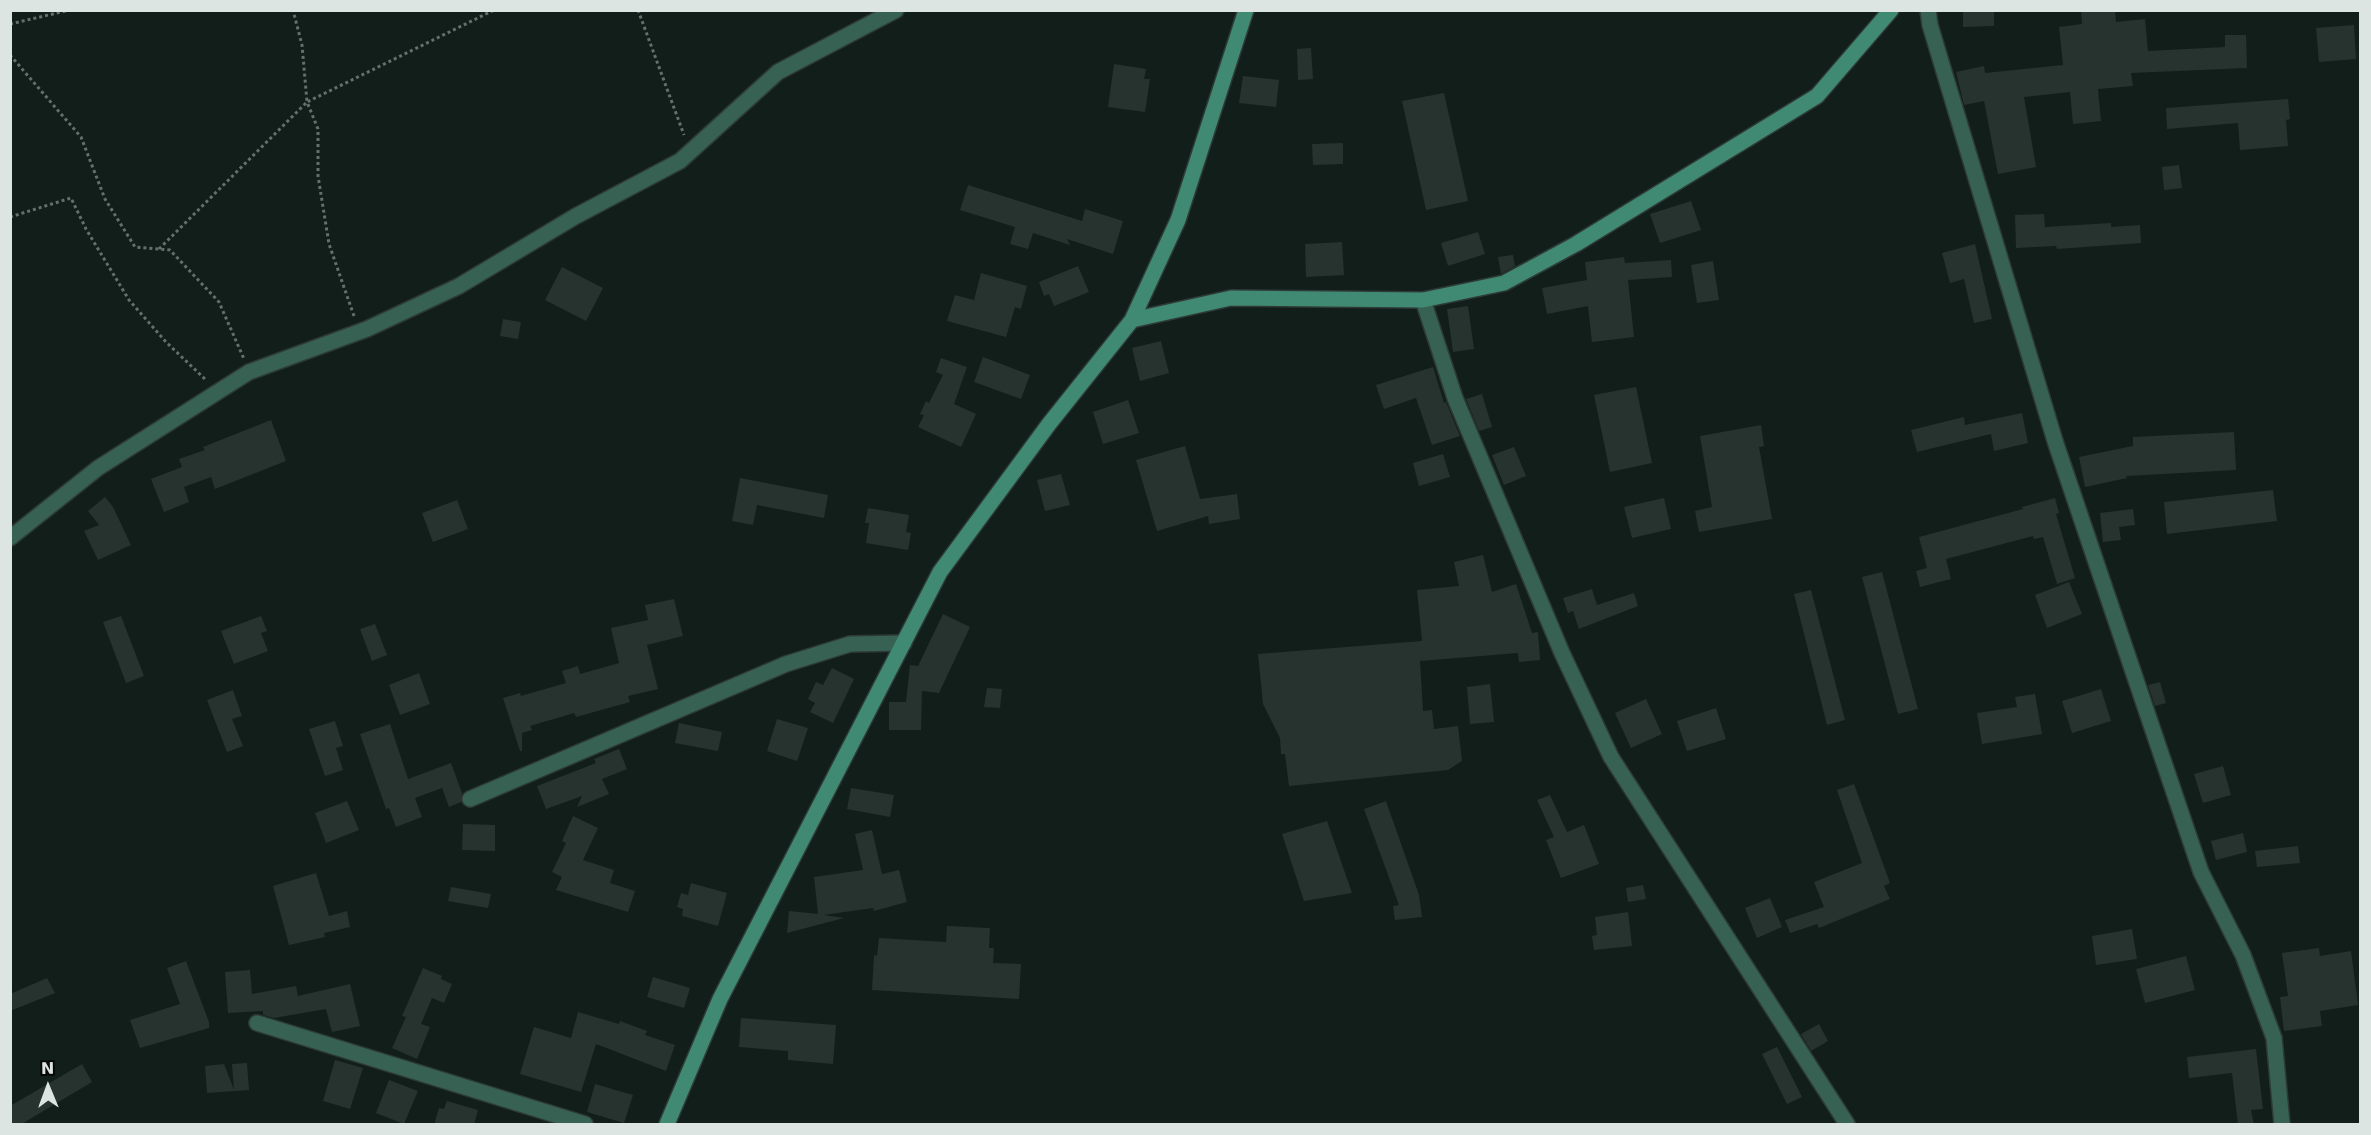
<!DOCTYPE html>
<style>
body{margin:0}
#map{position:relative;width:2371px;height:1135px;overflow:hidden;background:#121e1a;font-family:"DejaVu Sans",sans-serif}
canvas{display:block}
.frame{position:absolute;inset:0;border:12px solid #dde5e2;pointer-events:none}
.north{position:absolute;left:18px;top:1057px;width:60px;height:60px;-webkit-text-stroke:4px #040706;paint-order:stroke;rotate:359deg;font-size:16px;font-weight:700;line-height:24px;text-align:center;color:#dde5e2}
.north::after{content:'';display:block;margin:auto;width:21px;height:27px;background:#dde5e2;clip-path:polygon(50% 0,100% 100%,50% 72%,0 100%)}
</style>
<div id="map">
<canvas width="2371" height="1135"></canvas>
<div class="frame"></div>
<div class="north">N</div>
</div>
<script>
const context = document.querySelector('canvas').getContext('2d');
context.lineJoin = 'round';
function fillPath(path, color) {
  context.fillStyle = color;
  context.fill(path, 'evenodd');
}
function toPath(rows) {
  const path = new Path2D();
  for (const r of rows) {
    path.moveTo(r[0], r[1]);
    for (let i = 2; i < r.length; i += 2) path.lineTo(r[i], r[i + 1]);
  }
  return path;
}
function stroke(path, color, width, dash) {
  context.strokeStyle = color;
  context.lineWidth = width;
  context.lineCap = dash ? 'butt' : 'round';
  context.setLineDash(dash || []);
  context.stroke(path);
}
const building = toPath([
 [1963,10,1994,10,1994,26,1963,27],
 [2081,10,2115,10,2116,22,2145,19,2148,51,2225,47,2225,35,2246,35,2247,68,2131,73,2133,86,2098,89,2101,121,2073,124,2070,92,2024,97,2036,167,1998,174,1984,101,1964,105,1956,72,1984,66,1985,73,2063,65,2059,27,2082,24],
 [2354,25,2356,59,2319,62,2316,28],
 [1311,48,1313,79,1298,80,1297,49],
 [1114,64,1146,69,1144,79,1150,79,1145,112,1108,107],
 [1243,76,1279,80,1276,107,1239,103],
 [1444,93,1468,201,1426,210,1402,101],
 [2288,99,2290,119,2286,120,2288,146,2240,150,2238,123,2167,129,2166,108],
 [1343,143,1343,164,1313,165,1312,144],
 [2179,165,2182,188,2164,190,2162,167],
 [968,185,1082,221,1085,209,1123,221,1113,254,1067,239,1070,245,1033,233,1028,249,1010,244,1015,227,960,210],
 [1691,201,1701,230,1660,243,1650,214],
 [2044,214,2045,227,2111,223,2111,227,2140,225,2141,243,2057,249,2056,246,2016,248,2015,215],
 [1478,232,1485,254,1448,266,1441,243],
 [1342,242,1344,275,1306,277,1305,244],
 [1975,244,1992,319,1974,323,1964,279,1950,283,1942,253],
 [1513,255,1515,266,1501,274,1498,257],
 [1624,257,1625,263,1671,260,1672,277,1628,280,1634,337,1592,342,1588,306,1547,314,1542,288,1587,280,1585,262],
 [1713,261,1719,300,1697,303,1691,265],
 [1078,266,1089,292,1054,306,1049,294,1044,296,1039,282],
 [562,267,603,288,586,321,545,300],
 [981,273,1027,286,1021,309,1015,307,1006,337,947,321,955,295,974,300],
 [1468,306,1474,349,1453,352,1447,309],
 [503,319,521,322,518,339,500,336],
 [1161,341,1169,373,1140,381,1132,348],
 [983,357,1030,375,1021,399,974,382],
 [941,358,967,367,954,404,976,414,961,447,918,427,924,415,920,414,926,401,929,403,943,375,936,372],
 [1433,367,1444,403,1446,402,1460,436,1432,445,1416,398,1384,409,1376,385],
 [1636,387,1652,463,1610,472,1594,395],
 [1482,394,1492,427,1479,431,1466,399],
 [1128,400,1139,433,1103,444,1093,412],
 [2022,413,2028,443,1994,451,1991,434,1917,452,1911,430,1964,417,1965,425],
 [271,420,286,461,215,489,211,477,184,487,189,502,164,512,151,479,182,467,179,459,205,450,203,447],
 [1761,425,1764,446,1759,447,1772,519,1699,532,1695,511,1712,507,1700,436],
 [2234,432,2236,470,2126,476,2127,478,2085,487,2079,457,2133,446,2133,437],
 [1185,446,1200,499,1237,494,1240,519,1209,524,1208,516,1157,531,1136,460],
 [1514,447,1526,476,1504,485,1492,455],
 [1443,454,1450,477,1419,486,1413,463],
 [1061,474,1070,505,1045,511,1037,480],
 [740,478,828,495,824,518,757,505,753,525,732,521],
 [2273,490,2277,521,2167,534,2164,502],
 [105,497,113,507,131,545,98,560,84,531,99,525,88,511],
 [1664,498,1671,529,1632,538,1624,507],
 [2055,498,2059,513,2056,514,2075,578,2057,584,2043,537,2034,539,2033,536,1946,559,1951,579,1920,587,1916,571,1927,568,1919,537,2023,509,2022,507],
 [457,500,468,529,433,542,422,513],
 [868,508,909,515,906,532,911,533,908,550,866,543,869,523,865,523],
 [2133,509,2135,525,2119,527,2121,540,2103,542,2100,513],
 [1483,555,1492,592,1516,584,1532,633,1538,632,1540,660,1519,662,1518,653,1420,661,1423,711,1432,710,1434,729,1458,726,1462,761,1448,770,1289,786,1285,754,1281,754,1280,738,1263,704,1258,654,1422,641,1417,590,1459,586,1454,562],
 [1882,572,1918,709,1898,714,1862,577],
 [2069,582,2082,614,2047,628,2035,595],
 [1592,589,1597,605,1634,593,1638,606,1579,629,1573,611,1568,613,1563,598],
 [1811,590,1845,720,1827,725,1794,594],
 [674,599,683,636,647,645,658,689,628,696,630,702,576,717,574,713,530,726,532,730,522,733,522,751,520,751,503,698,520,693,521,696,566,683,562,671,578,666,580,674,619,663,611,628,648,620,645,605],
 [943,614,970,627,939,693,922,691,921,730,889,730,889,702,906,702,910,665,918,666],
 [121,616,144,676,126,683,103,622],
 [261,616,267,631,261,633,268,651,234,664,221,631],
 [375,624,387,655,372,661,360,629],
 [832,668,854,679,833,723,810,712,815,703,808,699,816,682,823,685],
 [419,673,430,704,400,715,389,685],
 [2160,682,2166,703,2155,706,2148,685],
 [1490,684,1494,722,1470,724,1467,687],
 [987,688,1002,689,1000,708,984,707],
 [2101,689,2111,721,2072,733,2062,701],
 [233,690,242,716,232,719,243,746,227,752,207,700],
 [2035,694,2042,734,1982,744,1977,713,2017,707,2015,697],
 [1646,699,1662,734,1631,748,1615,713],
 [1716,708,1726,739,1687,751,1677,721],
 [777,719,808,728,797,761,767,751],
 [335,721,343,746,336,748,343,770,325,776,309,729],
 [679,723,722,732,718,751,675,743],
 [390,724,408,779,451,763,462,793,461,802,449,807,442,788,415,798,422,817,396,827,389,808,386,809,360,734],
 [619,749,627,769,602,779,609,794,577,807,582,796,546,809,537,786,596,763,594,759],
 [2223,766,2231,795,2203,803,2194,774],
 [1854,784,1890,883,1884,886,1890,899,1819,928,1817,924,1790,933,1785,920,1824,907,1814,882,1862,863,1837,790],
 [851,788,894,795,890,817,847,809],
 [1550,795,1567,832,1584,825,1599,864,1561,878,1546,840,1554,837,1537,800],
 [347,801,359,830,326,843,315,813],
 [1386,801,1419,895,1422,917,1395,920,1393,906,1399,905,1364,809],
 [573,816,598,828,583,860,614,870,610,883,635,891,628,912,556,890,562,877,552,872,566,843,562,841],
 [1327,821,1352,893,1304,901,1282,834],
 [463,824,495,825,495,851,462,850],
 [872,830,882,874,899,870,907,902,874,911,873,908,824,915,844,918,787,933,789,911,818,914,814,877,863,870,855,834],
 [2243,833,2247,852,2216,860,2211,841],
 [2298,846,2300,863,2257,867,2255,851],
 [316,873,329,916,347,911,350,927,324,933,325,937,289,945,273,886],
 [691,883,727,893,718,926,682,916,683,909,677,907,681,893,688,895],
 [1643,885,1646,899,1628,902,1626,888],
 [451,887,491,894,488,908,448,901],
 [1770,898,1782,927,1757,938,1745,908],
 [1628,912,1632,946,1594,950,1592,936,1597,935,1595,917],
 [947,926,990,928,989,948,994,948,993,963,1021,964,1019,999,872,990,874,955,877,956,879,938,946,942],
 [2132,929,2137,959,2096,965,2092,936],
 [2319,948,2320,956,2351,951,2358,1005,2320,1011,2322,1026,2284,1031,2280,997,2288,996,2282,953],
 [2186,956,2195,990,2145,1003,2136,969],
 [186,961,209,1022,209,1028,140,1048,130,1020,180,1004,167,968],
 [423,968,442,976,441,979,452,984,444,1003,432,998,421,1024,430,1027,417,1059,392,1048,406,1017,402,1016],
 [250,970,252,994,296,986,298,996,350,984,360,1026,332,1032,326,1009,274,1018,263,1015,263,1011,228,1013,225,972],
 [653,977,690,988,684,1008,647,997],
 [47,978,55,993,10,1011,10,994],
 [578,1012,619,1024,620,1021,647,1031,645,1035,675,1045,666,1071,596,1044,581,1092,520,1074,534,1027,571,1038],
 [741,1018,836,1025,833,1064,788,1060,788,1051,739,1047],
 [1819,1024,1828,1041,1811,1051,1801,1034],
 [1777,1047,1802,1097,1787,1104,1762,1054],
 [2256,1049,2263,1109,2251,1110,2254,1125,2238,1125,2232,1073,2189,1078,2187,1057],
 [335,1060,363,1068,350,1109,323,1101],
 [247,1063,249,1090,207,1093,205,1066,224,1064,234,1090,232,1064],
 [82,1064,92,1082,20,1125,10,1125,10,1106],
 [389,1080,418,1091,404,1124,376,1113],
 [595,1084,633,1095,624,1123,587,1112],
 [447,1101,478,1110,474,1125,434,1125,439,1108,444,1109]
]);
const path = toPath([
 [638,10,684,135],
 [10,24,70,10],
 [10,55,81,137,105,199,135,247,170,250,219,302,244,359],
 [10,217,71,198,86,229,129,300,166,342,206,380],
 [159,249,307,102,302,45,293,10],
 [354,316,329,244,318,176,318,129,307,102,494,10]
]);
const street = toPath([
 [1928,10,1930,25,2055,441,2201,872,2243,955,2274,1038,2282,1124],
 [1423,300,1455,398,1562,653,1611,757,1847,1124],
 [10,538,98,468,249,372,367,329,459,286,576,216,680,161,778,72,896,10],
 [470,799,786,664,850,644,904,643],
 [257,1023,585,1124]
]);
const secondary = toPath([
 [1132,320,1231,298,1423,300,1504,283,1576,244,1817,96,1891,10],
 [667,1124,720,999,940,572,1049,424,1132,320,1178,220,1246,10]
]);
fillPath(building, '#26332f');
stroke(street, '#2e3a36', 18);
stroke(secondary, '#2e3a36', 18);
stroke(path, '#65706c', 3, [3, 3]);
stroke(street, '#366153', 15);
stroke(secondary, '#408972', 15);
</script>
